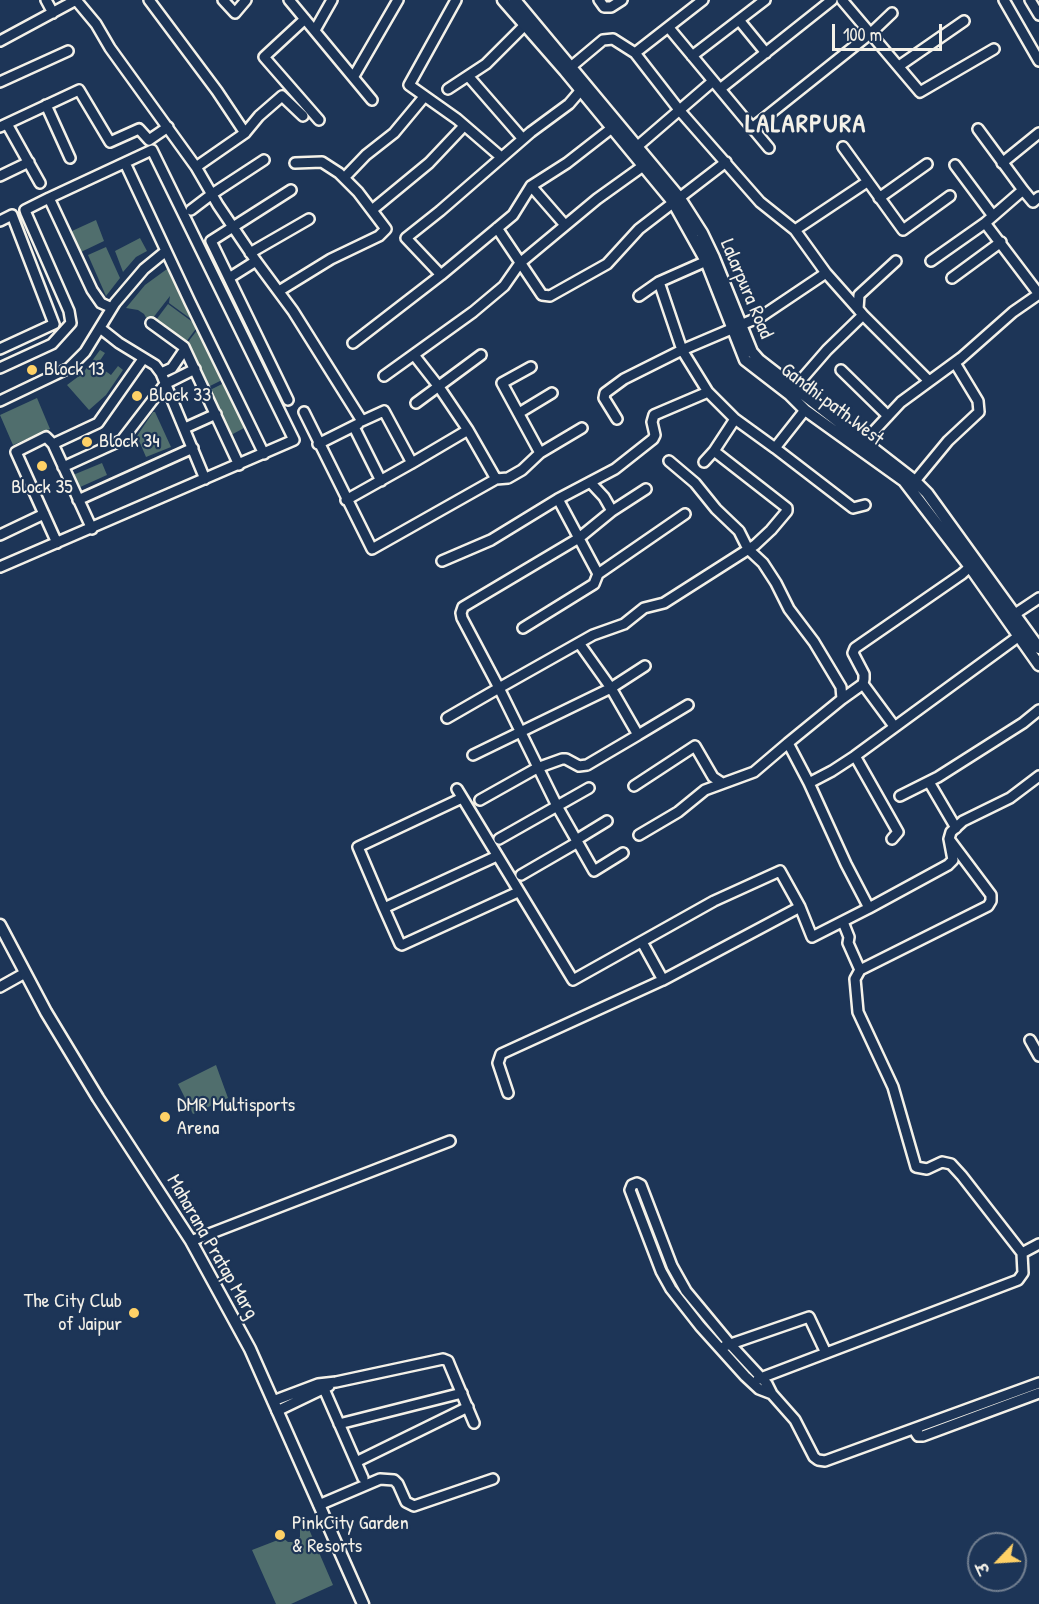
<!DOCTYPE html>
<meta charset="utf-8">
<style>
body{margin:0}
#map{position:relative;width:1039px;height:1604px;overflow:hidden;background:#1d3557;font-family:"Patrick Hand","Playpen Sans Deva",sans-serif}
canvas{display:block}
.north{position:absolute;left:967px;top:1532px;width:60px;height:60px;box-sizing:border-box;background:#1d3557;border:2px solid #738091;border-radius:50%;rotate:245deg;font-size:16px;font-weight:700;line-height:24px;text-align:center;color:#f4f1e8}
.north::after{content:'';display:block;margin:auto;width:21px;height:27px;background:#ffd166;clip-path:polygon(50% 0,100% 100%,50% 72%,0 100%)}
.scale{position:absolute;left:832px;top:24px;width:110px;height:27px;box-sizing:border-box;border:3px solid #f4f1e8;border-top:0;padding-left:8px;font-size:18px;line-height:21px;white-space:nowrap;color:#f4f1e8;-webkit-text-stroke:4px #1d3557;paint-order:stroke}
</style>
<div id="map">
<canvas width="1039" height="1604"></canvas>
<div class="north">उ</div>
<div class="scale">100 m</div>
</div>
<script>
const context = document.querySelector('canvas').getContext('2d');
context.lineJoin = 'round';
function fillPath(path, color) {
  context.fillStyle = color;
  context.fill(path, 'evenodd');
}
function toPath(rows) {
  const path = new Path2D();
  for (const r of rows) {
    path.moveTo(r[0], r[1]);
    for (let i = 2; i < r.length; i += 2) path.lineTo(r[i], r[i + 1]);
  }
  return path;
}
function stroke(path, color, width, dash) {
  context.strokeStyle = color;
  context.lineWidth = width;
  context.lineCap = dash ? 'butt' : 'round';
  context.setLineDash(dash || []);
  context.stroke(path);
}
function write(font, color, halo, rows, align = 'center') {
  context.font = font + ' "Patrick Hand",sans-serif';
  context.lineWidth = 4.5;
  context.setLineDash([]);
  context.textBaseline = 'middle';
  context.strokeStyle = halo;
  context.fillStyle = color;
  for (const [text, x, y, turn = 0] of rows) {
    context.save();
    context.translate(x, y);
    context.rotate((+turn || 0) * Math.PI / 180);
    context.textAlign = isNaN(turn) ? turn : align;
    if (halo) context.strokeText(text, 0, 0);
    context.fillText(text, 0, 0);
    context.restore();
  }
}
const green = toPath([
 [96,220,104,241,81,252,72,231],
 [140,238,147,251,136,257,123,272,115,251],
 [106,247,120,278,106,296,88,255],
 [167,269,195,322,169,303,170,296,149,323,144,314,138,310,126,308,145,285],
 [168,304,198,326,186,342,156,320],
 [198,329,222,380,208,387,188,342],
 [100,350,105,353,97,365,111,375,118,366,123,370,106,395,89,410,67,385,83,373],
 [224,383,244,428,231,435,210,390],
 [37,398,50,429,13,445,0,415],
 [153,412,155,412,171,447,146,457,137,436],
 [102,463,107,475,78,488,73,475],
 [216,1065,228,1098,193,1114,178,1084],
 [308,1527,333,1585,291,1604,276,1604,252,1550,283,1538,288,1542,294,1542,300,1537,300,1529]
]);
const minor = toPath([
 [46,0,53,13],
 [76,0,96,24,110,48,196,167,218,205,256,261,293,311,362,421,384,411,412,463,468,430,496,479,508,478,522,470,540,453,582,428],
 [149,0,217,91,245,133],
 [223,0,235,13,246,0],
 [289,0,372,100],
 [456,0,409,85,457,119,501,157],
 [599,0,604,7,611,7,622,0],
 [842,0,920,92,994,49],
 [1004,0,1039,61],
 [1030,0,1039,15],
 [305,19,264,57,319,120],
 [739,20,766,53],
 [669,28,769,148],
 [315,30,332,0],
 [0,41,76,0],
 [635,53,703,0],
 [692,56,765,0],
 [899,66,964,21],
 [566,71,603,40,613,39,635,53,680,111,760,202,795,230,826,273,762,316,682,350,708,392,735,419,775,448,805,410],
 [354,76,398,0],
 [469,77,523,139],
 [0,82,68,51],
 [448,89,486,64,526,24],
 [720,89,832,0],
 [46,105,70,158],
 [7,124,40,183],
 [0,127,79,90,110,142,139,129,149,140,168,127],
 [752,128,871,33,892,13],
 [978,129,1023,190],
 [843,147,903,230,950,196],
 [632,151,712,82],
 [125,163,190,302,264,454],
 [1002,163,1039,133],
 [955,165,993,216],
 [196,167,245,133,259,116,282,96,303,116],
 [0,176,29,162],
 [344,178,366,155,394,133,424,97],
 [531,186,565,225],
 [879,198,927,164],
 [191,210,212,194,264,160],
 [372,210,429,163,464,126],
 [0,221,12,215,54,324,0,349],
 [985,223,1038,293],
 [497,228,542,295,550,296,607,264,639,229,726,162],
 [795,230,867,182],
 [250,253,309,219],
 [931,261,985,223,1023,190,1033,202,1039,197],
 [826,273,858,309],
 [441,275,406,238,440,211,531,132,569,104,581,90],
 [229,278,256,261],
 [952,278,1001,242],
 [279,291,331,259,379,236,386,229,358,192,339,173,322,162,295,163],
 [639,296,659,282,711,259],
 [863,315,858,309,859,295,896,261],
 [151,323,184,347,239,465],
 [100,328,119,343,155,365,161,373,205,479],
 [353,343,441,275,513,215,531,186,567,163,617,124],
 [414,355,439,387,468,430],
 [531,367,502,383,540,453],
 [0,368,52,344,71,323,69,311,26,213,25,210,49,198],
 [841,370,888,416],
 [161,373,172,368,185,349],
 [384,376,473,312,504,286,520,263,597,199,643,166],
 [794,388,827,350,863,315,929,381],
 [288,400,211,241,291,190],
 [0,401,69,368,85,352,115,303,144,269,166,251],
 [416,403,481,355],
 [304,412,372,549,496,479],
 [519,413,552,393],
 [617,419,604,398,605,393,624,379,682,350,659,282],
 [354,427,381,481],
 [185,428,216,414],
 [53,444,98,423,143,359],
 [318,444,358,424],
 [860,446,901,402,961,358,1013,312,1039,294],
 [775,448,853,508,865,505],
 [704,462,714,451],
 [63,467,122,440,165,384,195,369],
 [915,481,948,441,979,412,978,401,955,363],
 [590,482,604,497,612,511],
 [78,500,193,448],
 [346,500,412,463],
 [0,535,44,514],
 [57,543,16,452,46,437,53,444,92,529],
 [442,561,491,540,558,499,615,469,653,439,655,435,652,422,654,415,708,392],
 [0,567,294,440,152,150,49,198,92,290,101,303,112,308],
 [598,574,685,514],
 [1015,614,1039,598],
 [523,628,594,584,598,574,558,499],
 [579,643,611,688,638,735,688,705],
 [863,684,894,726],
 [842,699,863,684,864,679,864,674,853,653,855,648,962,574,973,564],
 [447,718,499,688,462,618,461,613,463,607,579,538,612,511,646,489],
 [473,755,611,688,645,666],
 [855,756,1019,636],
 [929,782,956,828],
 [809,783,832,771,855,756,898,832,892,839],
 [634,786,695,746,713,777,722,783],
 [457,789,573,980,714,901,780,871,800,907,812,937,869,908,846,864,809,783,788,743,842,699,841,687,814,642,789,609,776,583,763,563,748,549,739,531,716,509,695,483,669,461],
 [900,796,938,777,1023,723,1039,710],
 [462,798,358,847,384,908,497,856],
 [480,800,537,768,562,759,566,759,579,766,587,765,638,735],
 [639,835,678,812,705,790,754,772,788,743],
 [499,839,589,788],
 [949,839,991,895,991,901,988,906,860,970,855,979,858,1012,893,1087,916,1167,927,1169,942,1162,951,1164,962,1176,1022,1253,1039,1244],
 [576,840,607,821],
 [623,853,594,871,557,806,499,688,593,635,624,624,644,608,664,603,755,545,771,530,787,511,787,508,714,451,735,419],
 [521,875,578,842],
 [384,908,400,944,402,945,518,892],
 [869,908,948,865,953,860,949,839,951,832,963,821,1010,798,1039,776],
 [843,922,849,937,848,943,860,970],
 [642,942,663,980],
 [0,987,25,973],
 [1030,1040,1039,1056],
 [508,1093,498,1063,501,1054,663,980,800,907],
 [191,1241,450,1141],
 [725,1346,809,1317,826,1353],
 [758,1379,1018,1280,1023,1273,1022,1253],
 [324,1389,363,1478],
 [772,1394,759,1389,745,1376,700,1326,671,1289,661,1271,630,1190,632,1185,637,1183,641,1185,672,1266,686,1291,730,1344,767,1384,772,1394,795,1420,814,1457,818,1460,825,1461,1039,1383],
 [273,1401,318,1384,336,1382,443,1359,448,1361,450,1366,474,1423],
 [277,1411,329,1386],
 [339,1424,462,1393],
 [919,1427,916,1433,918,1436,923,1436,1039,1393],
 [356,1462,468,1407],
 [319,1505,380,1479,394,1480,398,1484,406,1502,414,1506,493,1479]
]);
const tertiary = toPath([
 [503,0,565,71,673,202,706,261,745,360,789,394,805,410,904,481,970,567,1039,665],
 [515,0,679,197,702,233,714,258,752,352,759,360,915,481,927,493,1039,648],
 [0,925,46,1012,98,1098,191,1241,250,1349,363,1604]
]);
const markers = [
 [32,370,6,"#ffd166"],
 [137,396,6,"#ffd166"],
 [87,442,6,"#ffd166"],
 [42,466,6,"#ffd166"],
 [165,1117,6,"#ffd166"],
 [134,1313,6,"#ffd166"],
 [280,1535,6,"#ffd166"]
];
const streetNames = [
 ["Lalarpura Road",746,289,67],
 ["Gandhi path West",832,405,37],
 ["Maharana Pratap Marg",212,1247,60]
];
const poiNames = [
 ["Block 13",44,370],
 ["Block 33",149,396],
 ["Block 34",99,442],
 ["Block 35",42,488,"center"],
 ["DMR Multisports",177,1106],
 ["Arena",177,1129],
 ["The City Club",122,1302,"right"],
 ["of Jaipur",122,1325,"right"],
 ["PinkCity Garden",292,1524],
 ["& Resorts",292,1547]
];
const districtNames = [
 ["LALARPURA",806,125]
];
fillPath(green, '#506e6d');
stroke(minor, '#f4f1e8', 14);
stroke(tertiary, '#f4f1e8', 15);
stroke(minor, '#1d3557', 9);
stroke(tertiary, '#1d3557', 10);
for (const [x, y, r, color] of markers) {
  const dot = new Path2D();
  dot.arc(x, y, r, 0, 2 * Math.PI);
  context.fillStyle = color;
  context.fill(dot);
  stroke(dot, '#1d3557', 2);
}
write('20px', '#f4f1e8', '#1d3557', streetNames);
write('20px', '#f4f1e8', '#1d3557', poiNames, 'left');
context.letterSpacing = '1.5px';
write('bold 26px', '#f4f1e8', '#1d3557', districtNames);
context.letterSpacing = '0px';
</script>
